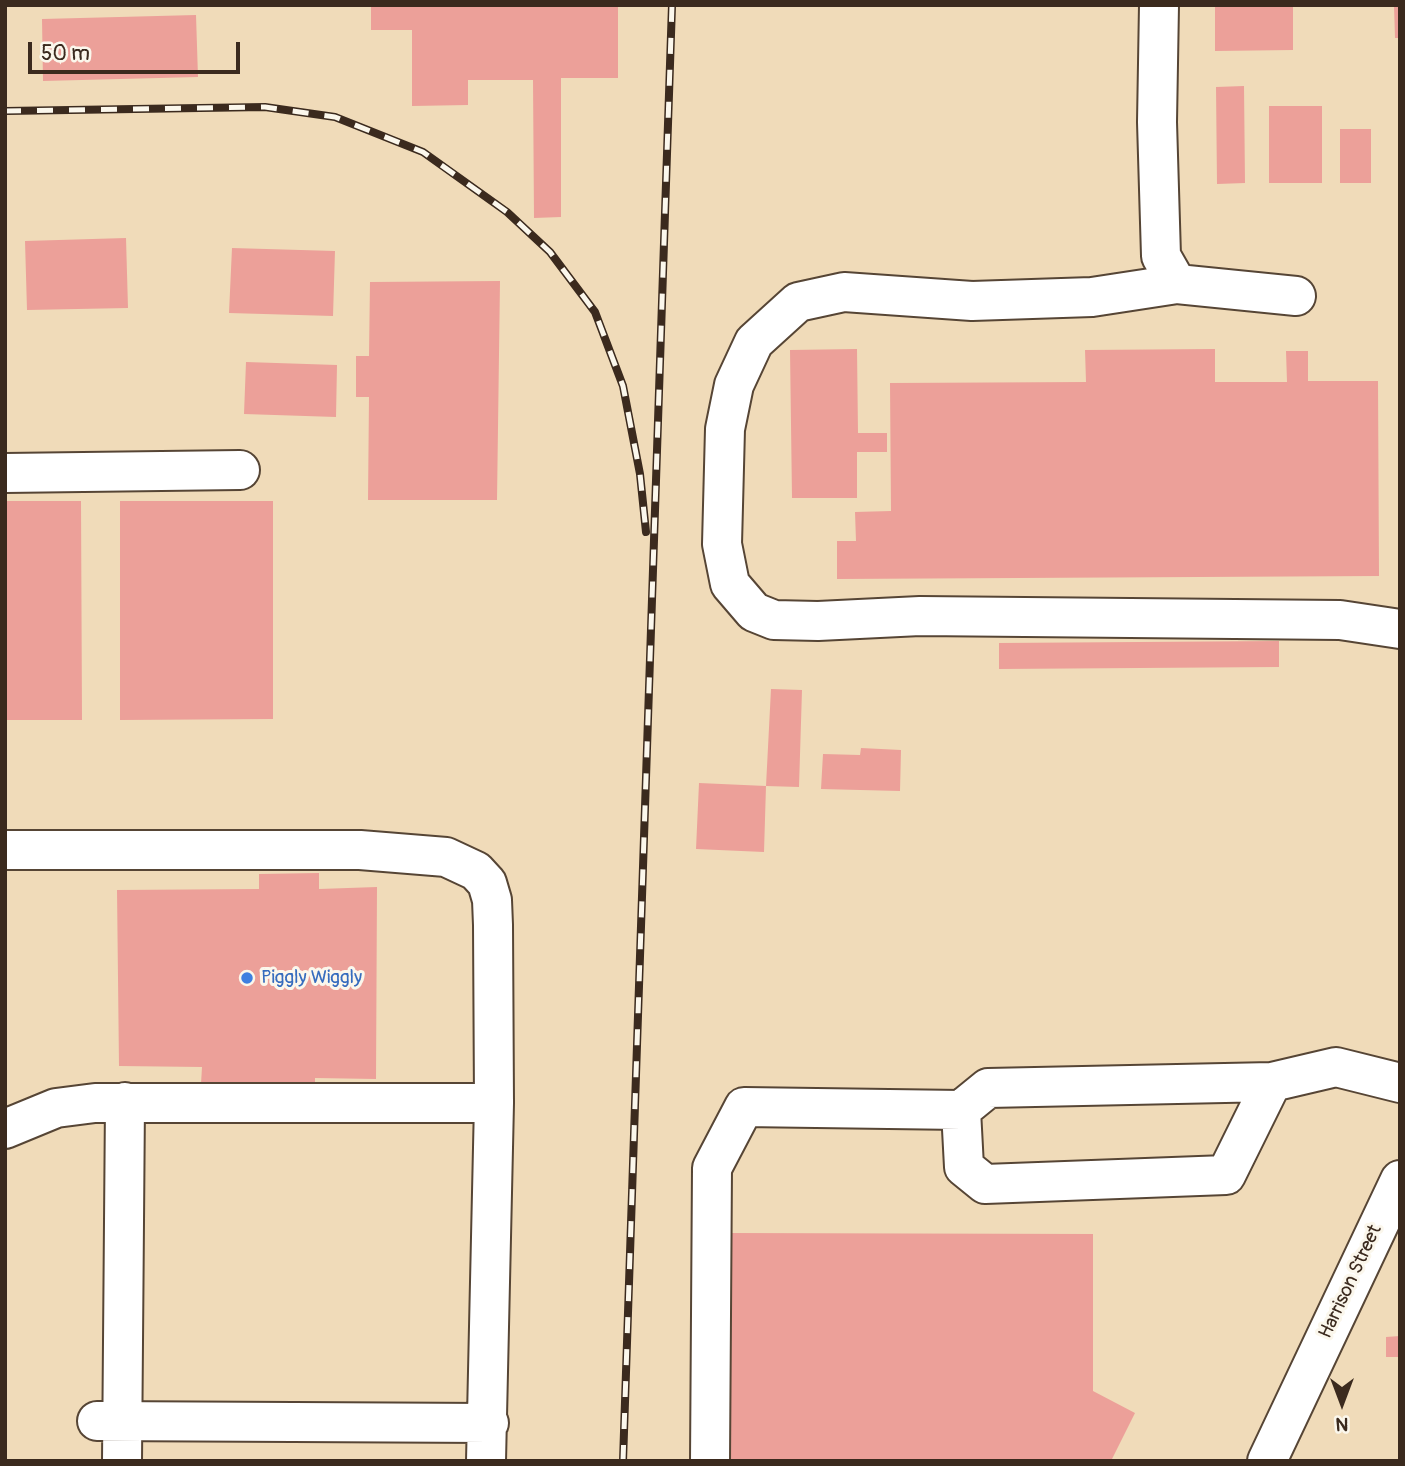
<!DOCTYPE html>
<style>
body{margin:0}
#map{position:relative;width:1405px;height:1466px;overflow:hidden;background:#f0dbb9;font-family:Pangolin,sans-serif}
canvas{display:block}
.frame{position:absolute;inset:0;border:7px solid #3b2a1e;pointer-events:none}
.north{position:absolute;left:1307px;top:1368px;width:70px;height:70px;-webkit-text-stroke:5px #fbf7ec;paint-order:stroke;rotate:180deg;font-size:19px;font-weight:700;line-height:28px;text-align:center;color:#3b2a1e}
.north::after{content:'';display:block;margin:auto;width:24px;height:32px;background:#3b2a1e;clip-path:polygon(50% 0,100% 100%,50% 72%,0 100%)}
.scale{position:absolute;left:28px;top:42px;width:212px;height:32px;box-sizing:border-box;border:4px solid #3b2a1e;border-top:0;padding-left:9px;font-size:21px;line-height:24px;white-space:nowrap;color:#3b2a1e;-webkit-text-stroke:5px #fbf7ec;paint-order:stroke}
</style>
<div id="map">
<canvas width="1405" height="1466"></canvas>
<div class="frame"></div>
<div class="north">N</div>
<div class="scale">50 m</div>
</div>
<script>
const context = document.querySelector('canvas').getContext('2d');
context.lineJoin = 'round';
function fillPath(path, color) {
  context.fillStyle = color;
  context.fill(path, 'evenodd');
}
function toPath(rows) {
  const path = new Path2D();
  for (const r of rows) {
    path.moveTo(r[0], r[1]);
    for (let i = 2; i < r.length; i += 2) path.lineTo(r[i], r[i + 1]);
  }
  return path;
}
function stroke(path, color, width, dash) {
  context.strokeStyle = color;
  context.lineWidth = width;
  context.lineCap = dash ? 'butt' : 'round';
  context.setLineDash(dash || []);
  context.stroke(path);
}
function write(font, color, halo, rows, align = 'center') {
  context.font = font + ' Pangolin,sans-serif';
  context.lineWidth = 6;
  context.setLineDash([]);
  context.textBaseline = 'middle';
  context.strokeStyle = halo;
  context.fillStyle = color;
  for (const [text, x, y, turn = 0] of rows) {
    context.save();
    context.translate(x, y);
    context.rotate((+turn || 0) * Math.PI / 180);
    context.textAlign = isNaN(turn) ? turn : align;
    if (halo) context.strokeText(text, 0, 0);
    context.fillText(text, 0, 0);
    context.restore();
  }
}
const building = toPath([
 [371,5,618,5,618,78,561,78,561,217,534,218,533,80,468,80,468,105,412,106,412,30,371,30],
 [1215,5,1293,5,1293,50,1215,51],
 [1394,5,1400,5,1400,38,1395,38],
 [196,15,198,77,43,81,42,19],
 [1244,86,1245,183,1217,184,1216,87],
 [1269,106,1322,106,1322,183,1269,183],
 [1340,129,1371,129,1371,183,1340,183],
 [126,238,128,308,27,310,25,241],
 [232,248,335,251,333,316,229,313],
 [500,281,497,500,368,500,369,397,356,397,356,356,369,356,370,282],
 [857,349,858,433,887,433,887,452,857,452,857,498,792,498,790,350],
 [1215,349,1215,382,1287,382,1286,351,1308,351,1308,381,1378,381,1379,576,837,579,837,541,856,541,855,512,891,511,890,383,1086,382,1085,350],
 [246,362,337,365,336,417,244,414],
 [5,501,81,501,82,720,5,720],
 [120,501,273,501,273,719,120,720],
 [1279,641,1279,667,999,669,999,643],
 [771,689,802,690,799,787,766,786],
 [861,748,901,750,900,791,821,789,823,754,860,755],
 [699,783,766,786,764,852,696,849],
 [319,873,319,889,377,887,376,1079,315,1078,315,1084,201,1084,202,1067,119,1066,117,890,259,889,259,874],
 [730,1233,1093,1234,1093,1391,1135,1413,1111,1461,729,1461],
 [1400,1336,1400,1357,1386,1357,1386,1337]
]);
const minor = toPath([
 [1159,5,1157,122,1161,256,1177,284,1296,296],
 [1177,284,1092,297,972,301,844,292,798,302,754,342,734,385,725,429,722,544,730,584,754,612,774,620,818,621,920,616,1340,620,1400,629],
 [5,473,240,470],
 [5,850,360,850,446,857,476,871,487,883,492,900,493,925,494,1103,486,1461],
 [1272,1082,1226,1175,985,1184,964,1167,961,1110,988,1088,1272,1082,1336,1067,1400,1083],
 [5,1129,56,1108,95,1103,494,1103],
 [97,1421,489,1423],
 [122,1461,125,1102],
 [710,1461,712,1168,744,1107,961,1110],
 [1267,1461,1400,1180]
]);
const rail = toPath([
 [5,111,265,107,335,117,423,152,507,212,550,252,595,312,623,386,640,474,646,532],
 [623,1461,672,5]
]);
const markers = [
 [247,978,7,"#3f7fe0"]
];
const shopNames = [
 ["Piggly Wiggly",261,978]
];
const streetNames = [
 ["Harrison Street",1351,1282,-65]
];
fillPath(building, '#eca099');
stroke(minor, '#564535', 42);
stroke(minor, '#fff', 38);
stroke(rail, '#3b2a1e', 8);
stroke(rail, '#fbf7ec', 5, [16]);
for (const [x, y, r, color] of markers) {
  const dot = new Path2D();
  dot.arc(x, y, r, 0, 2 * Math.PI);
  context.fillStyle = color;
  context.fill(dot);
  stroke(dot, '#fbf7ec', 2.5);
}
write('19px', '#366cbe', '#fbf7ec', shopNames, 'left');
write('19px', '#3b2a1e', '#fbf7ec', streetNames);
</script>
